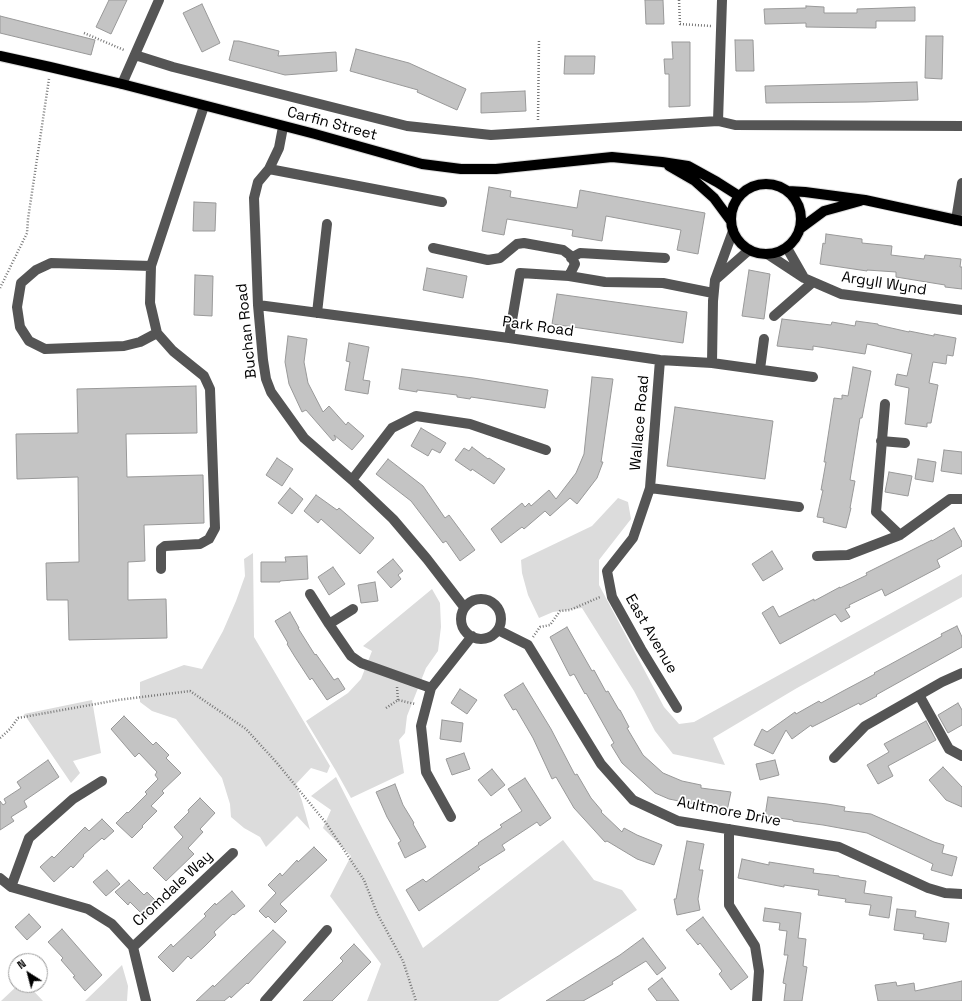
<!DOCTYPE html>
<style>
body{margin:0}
#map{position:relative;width:962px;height:1001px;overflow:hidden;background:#fff;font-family:"Space Grotesk",sans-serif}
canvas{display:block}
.north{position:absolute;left:8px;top:953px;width:40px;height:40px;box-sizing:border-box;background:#fff;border:1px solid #999;border-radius:50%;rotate:324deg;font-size:11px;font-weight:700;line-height:16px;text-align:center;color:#000}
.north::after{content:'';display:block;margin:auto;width:14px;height:18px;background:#000;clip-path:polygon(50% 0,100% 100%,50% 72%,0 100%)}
</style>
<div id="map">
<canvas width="962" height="1001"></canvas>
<div class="north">N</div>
</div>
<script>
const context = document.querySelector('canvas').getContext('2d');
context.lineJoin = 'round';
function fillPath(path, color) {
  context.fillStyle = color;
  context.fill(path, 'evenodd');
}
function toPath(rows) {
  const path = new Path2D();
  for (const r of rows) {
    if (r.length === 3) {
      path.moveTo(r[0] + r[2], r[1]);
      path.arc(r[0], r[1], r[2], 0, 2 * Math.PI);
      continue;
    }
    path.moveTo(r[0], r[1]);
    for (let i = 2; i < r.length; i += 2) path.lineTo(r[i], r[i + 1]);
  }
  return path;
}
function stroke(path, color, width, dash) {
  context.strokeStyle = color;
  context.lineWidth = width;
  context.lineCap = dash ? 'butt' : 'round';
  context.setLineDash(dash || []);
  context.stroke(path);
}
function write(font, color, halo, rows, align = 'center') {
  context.font = font + ' "Space Grotesk",sans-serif';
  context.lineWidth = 3.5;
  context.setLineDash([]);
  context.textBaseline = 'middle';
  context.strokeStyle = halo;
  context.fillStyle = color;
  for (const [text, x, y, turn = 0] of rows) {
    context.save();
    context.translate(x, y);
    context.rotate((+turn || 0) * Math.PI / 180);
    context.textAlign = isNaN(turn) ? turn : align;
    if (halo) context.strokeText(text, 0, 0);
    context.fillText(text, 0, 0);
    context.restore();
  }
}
const green = toPath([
 [618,498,628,502,631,519,599,560,599,585,664,707,679,724,694,722,962,574,962,597,797,688,713,738,725,765,673,754,655,731,634,691,582,608,553,612,539,618,528,595,522,573,521,560,592,526],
 [253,553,254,637,330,766,327,773,311,768,296,784,302,801,310,830,297,816,266,847,260,837,244,828,231,817,230,804,222,778,176,719,152,711,140,702,140,682,184,665,202,669,223,631,236,601,245,576,244,559],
 [432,589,440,603,441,627,438,651,426,668,407,716,405,733,399,740,404,773,351,798,336,771,306,721,348,693,361,679,372,651,363,646],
 [92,700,101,753,73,761,80,773,71,783,24,714],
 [336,777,423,948,563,840,594,880,622,890,637,910,498,1001,367,1001,381,964,330,896,351,856,323,828,331,810,311,796],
 [122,965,128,986,127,1001,85,1001],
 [18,985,28,985,43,1001,1,1001]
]);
const building = toPath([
 [109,0,127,0,111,34,96,27,109,0],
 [645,0,663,0,664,24,646,24,645,0],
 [202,4,220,43,202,52,183,13,202,4],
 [806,6,824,7,824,13,857,13,857,9,915,7,915,21,876,21,876,28,806,27,806,23,765,24,764,9,806,8,806,6],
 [0,16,95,40,91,55,0,33,0,16],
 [926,36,943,36,942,79,925,78,926,36],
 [735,40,753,40,754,71,736,71,735,40],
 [234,41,239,41,279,51,278,56,336,52,337,71,285,75,229,60,234,41],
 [672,42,690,42,690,106,669,107,669,74,665,74,664,59,673,59,672,42],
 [356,49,409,63,466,89,457,110,417,92,418,90,350,71,356,49],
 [565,56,595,56,594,74,564,74,565,56],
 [917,82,918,100,866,102,766,103,765,86,917,82],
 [525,91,526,111,481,113,481,93,525,91],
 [489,187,511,191,510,197,577,208,580,190,705,213,698,254,677,250,681,230,606,216,602,241,572,236,573,230,507,219,504,235,482,231,489,187],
 [194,202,216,203,215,231,193,231,194,202],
 [826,234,862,239,862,243,892,246,891,255,924,259,925,255,961,259,960,267,962,267,962,289,945,287,945,285,896,277,896,272,867,270,867,271,820,264,823,243,825,244,826,234],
 [427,268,467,276,463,298,423,290,427,268],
 [749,270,770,274,764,319,742,316,749,270],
 [195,275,213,276,212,316,194,315,195,275],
 [557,294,687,312,683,343,552,324,557,294],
 [782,319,831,325,832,322,855,326,856,321,878,324,878,325,909,332,909,331,934,336,934,334,956,338,953,356,947,355,946,364,933,362,929,383,938,385,931,423,927,423,927,427,905,424,909,388,895,385,897,374,907,376,912,354,867,344,865,354,813,346,813,350,777,346,782,319],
 [288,336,307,339,304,362,308,383,323,412,329,406,346,425,348,422,364,436,352,450,334,435,336,439,333,441,306,410,302,412,289,384,285,362,288,336],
 [349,343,369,347,363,380,370,381,368,394,345,390,350,362,346,361,349,343],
 [853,367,871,371,862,418,860,418,850,480,855,481,850,508,851,508,846,528,823,522,824,518,817,517,823,490,821,490,826,462,824,462,834,398,842,399,842,395,848,396,853,367],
 [402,369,473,378,548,390,545,408,471,397,470,399,457,397,457,395,417,390,417,392,399,389,402,369],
 [592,377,613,379,601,462,603,462,597,478,577,504,570,498,550,516,545,511,524,529,522,527,501,543,491,529,522,503,525,507,529,503,531,506,549,490,556,499,576,473,584,454,592,377],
 [196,386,197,433,126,434,127,477,203,475,204,523,144,525,145,561,128,562,128,600,166,599,167,638,69,640,68,600,47,600,46,563,79,562,78,477,17,479,16,434,78,433,77,389,196,386],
 [675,407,773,421,765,479,667,466,675,407],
 [421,428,446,443,440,453,432,449,428,456,411,446,421,428],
 [472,447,488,459,489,458,505,469,494,484,472,469,471,471,455,460,464,448,469,451,472,447],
 [944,450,962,452,962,474,941,471,944,450],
 [277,458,293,469,282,486,266,475,277,458],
 [388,459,423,486,445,518,449,515,475,550,460,561,446,541,443,543,411,501,376,474,388,459],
 [918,459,936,462,933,482,915,479,918,459],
 [889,472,912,476,908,496,885,492,889,472],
 [290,488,303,499,292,514,278,503,290,488],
 [316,495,337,510,339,508,374,538,360,554,321,519,318,523,304,511,316,495],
 [954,528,962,542,962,546,937,560,940,567,885,596,882,589,849,605,850,607,845,609,850,617,841,622,835,614,780,644,762,613,773,606,779,617,814,599,814,601,840,587,840,588,867,575,866,573,932,540,932,541,954,528],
 [772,551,783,569,763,581,752,564,772,551],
 [307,556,308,579,280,581,280,582,261,582,261,562,286,562,285,557,307,556],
 [393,559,403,571,398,575,401,579,391,588,377,572,393,559],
 [333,567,345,584,329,595,318,577,333,567],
 [375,582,378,601,361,603,358,585,375,582],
 [290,612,299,628,298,628,315,655,316,654,334,680,338,678,345,689,327,700,312,678,310,680,295,657,287,644,288,643,275,621,290,612],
 [957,626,962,637,962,647,876,695,877,696,860,705,859,703,812,727,811,725,792,739,786,730,773,754,754,745,762,729,767,732,795,712,796,714,819,701,821,703,843,691,875,674,874,673,889,665,942,636,941,634,957,626],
 [567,627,592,671,594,670,606,692,608,691,619,710,620,710,629,727,627,728,643,755,663,773,682,781,701,785,701,788,731,792,727,811,669,799,655,793,622,763,611,745,614,743,586,693,585,694,574,674,570,676,550,637,567,627],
 [523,683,551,729,575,775,577,774,591,798,602,811,601,812,622,832,624,828,637,835,662,845,654,865,637,859,607,841,605,842,574,808,556,777,552,779,533,738,516,709,513,710,504,695,523,683],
 [460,689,477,700,467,714,451,703,460,689],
 [958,703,962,710,962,725,948,733,938,715,958,703],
 [124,716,153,745,156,742,169,755,166,758,181,773,162,791,164,793,151,806,157,811,142,826,143,827,132,838,116,823,127,812,128,813,147,794,145,792,158,779,155,775,157,772,139,753,135,757,111,729,124,716],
 [442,720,463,723,461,742,440,739,442,720],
 [926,721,936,740,888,766,893,776,878,784,867,765,889,752,884,744,926,721],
 [464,753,470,769,452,775,446,759,464,753],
 [48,760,59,777,24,801,27,807,11,817,14,821,0,830,0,801,3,805,6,803,4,799,21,788,17,782,48,760],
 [775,760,779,775,760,780,756,764,775,760],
 [943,767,962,787,962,807,946,800,929,780,943,767],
 [492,769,505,785,491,796,478,780,492,769],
 [525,778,551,818,540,826,537,822,502,845,505,850,478,867,480,869,419,911,406,890,423,879,426,882,479,844,478,843,502,827,500,825,522,811,508,789,525,778],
 [395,784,403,805,414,823,413,824,426,847,405,858,398,843,401,841,387,817,376,792,395,784],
 [768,797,827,804,845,807,844,811,871,814,934,842,944,845,942,853,957,857,952,876,931,870,933,864,867,833,823,825,793,821,793,820,765,816,768,797],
 [200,798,215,813,200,829,203,832,188,848,194,854,166,881,153,868,183,837,174,827,189,812,188,810,200,798],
 [102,819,114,831,104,840,102,838,83,855,84,856,73,868,71,866,54,882,40,867,52,856,54,858,85,827,89,831,102,819],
 [687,841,704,844,699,870,703,870,698,899,700,910,677,915,674,899,676,899,687,841],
 [314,847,327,860,280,904,287,911,275,923,268,916,266,918,259,911,276,893,268,885,280,873,282,876,297,860,298,862,314,847],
 [742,859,769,865,769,862,814,869,813,873,839,876,839,877,866,881,864,893,892,897,889,918,869,915,871,905,845,902,846,899,818,895,819,890,784,885,784,887,738,878,742,859],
 [107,870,120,884,106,896,93,882,107,870],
 [129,880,144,895,147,892,160,905,146,918,130,902,128,905,115,892,129,880],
 [232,891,245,906,234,915,233,914,214,932,216,935,205,946,191,959,188,956,173,972,158,957,171,944,173,947,206,916,204,914,215,903,216,905,232,891],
 [765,908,801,913,798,938,806,939,803,966,807,967,802,1001,784,1001,786,984,783,983,788,955,784,955,787,931,779,930,780,923,763,921,765,908],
 [897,909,916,911,915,917,949,923,946,942,923,939,924,934,894,930,897,909],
 [29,914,41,927,27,940,15,927,29,914],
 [703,917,748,977,731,990,719,974,722,971,700,943,698,945,686,930,703,917],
 [62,929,102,975,85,991,73,977,75,976,61,960,63,958,48,942,62,929],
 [273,930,286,942,248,984,247,983,231,998,230,996,224,1001,196,1001,213,985,214,987,273,930],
 [643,938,666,968,657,975,646,961,612,982,613,984,583,1001,546,1001,620,955,643,938],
 [354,944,371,962,332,1001,303,1001,343,961,340,958,354,944],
 [662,978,679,1001,657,1001,648,989,662,978],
 [962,981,962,1001,878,1001,875,985,896,982,897,986,914,983,915,991,962,981]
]);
const path = toPath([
 [679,0,680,24,711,26],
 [84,33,124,50],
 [538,120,539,39],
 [0,288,27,233,28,219,49,79],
 [533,637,540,627,550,625,560,611,570,610,600,597],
 [397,687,398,700],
 [386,708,398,700,415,704],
 [0,738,10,729,18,718,118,700,190,691,246,729,277,763,326,823,364,880,377,913,403,961,416,1001]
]);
const minor = toPath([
 [135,55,173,67,407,126,491,135,718,121,735,125,962,126],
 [122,84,159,0],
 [718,121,722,0],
 [283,127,279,148,269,169,258,182,254,198,258,305,263,360,266,379,271,392,304,438,352,480,393,519,427,559,464,607],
 [269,169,442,202],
 [956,220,962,183],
 [433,248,488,260,500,258,517,244,524,243,563,250,571,256,575,264,569,276,520,273,509,338],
 [787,248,803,276],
 [769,255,804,278,841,294,962,310],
 [571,258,580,253,665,258],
 [151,266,51,263,36,270,21,283,17,307,20,327,29,341,45,349,124,346,140,342,157,333],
 [569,276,605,282,663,283,713,293],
 [715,280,749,250],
 [258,305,509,338,660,360,712,363,813,377],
 [317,313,327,224],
 [774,316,813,282],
 [660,360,650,488,633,538,607,571,612,597,641,649,677,708],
 [712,363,713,301,715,280,733,231],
 [760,369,764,339],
 [885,404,876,512,900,535],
 [881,441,905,443],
 [352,480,392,428,416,416,470,424,546,450],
 [650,488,799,507],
 [817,556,848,555,900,535,950,499,962,499],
 [161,569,161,549,165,546,200,544,209,539,215,528,210,389,204,376,173,351,157,333,150,303,151,266,204,106],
 [310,594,329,624,351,656,361,663,431,688],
 [481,619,20],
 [329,624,353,609],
 [498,630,528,645,601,764,633,800,678,821,839,847,928,888,945,893,962,894],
 [919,695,949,749,962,756],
 [834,758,865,726,942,682,962,673],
 [451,817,426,772,421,726,431,688,472,636],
 [729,829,729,905,755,946,759,971,757,1001],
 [0,878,11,887,88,909,112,924,133,947,146,1001],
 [11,887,29,838,73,799,102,781],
 [133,947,233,853],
 [265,1001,327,930]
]);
const major = toPath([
 [0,56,50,67,122,84,315,134,422,164,461,169,496,169,612,157,662,162,688,166,717,182,739,196],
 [669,166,695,181,714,198,731,221],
 [766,219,35],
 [788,191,805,192,865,200,962,221],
 [801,228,824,211,860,201]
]);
const streetNames = [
 ["Carfin Street",332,124,15],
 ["Argyll Wynd",884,284,9],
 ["Park Road",538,327,8],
 ["Buchan Road",247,331,-96],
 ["Wallace Road",640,423,-85],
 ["East Avenue",651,634,60],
 ["Aultmore Drive",729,812,11],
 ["Cromdale Way",173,889,-43]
];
fillPath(green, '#dcdcdc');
fillPath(building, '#c4c4c4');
stroke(building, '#999', 1);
stroke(major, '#dbdbdb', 12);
stroke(path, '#777', 2.5, [1, 2]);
stroke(minor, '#555', 10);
stroke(major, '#000', 10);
write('15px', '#000', '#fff', streetNames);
</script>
